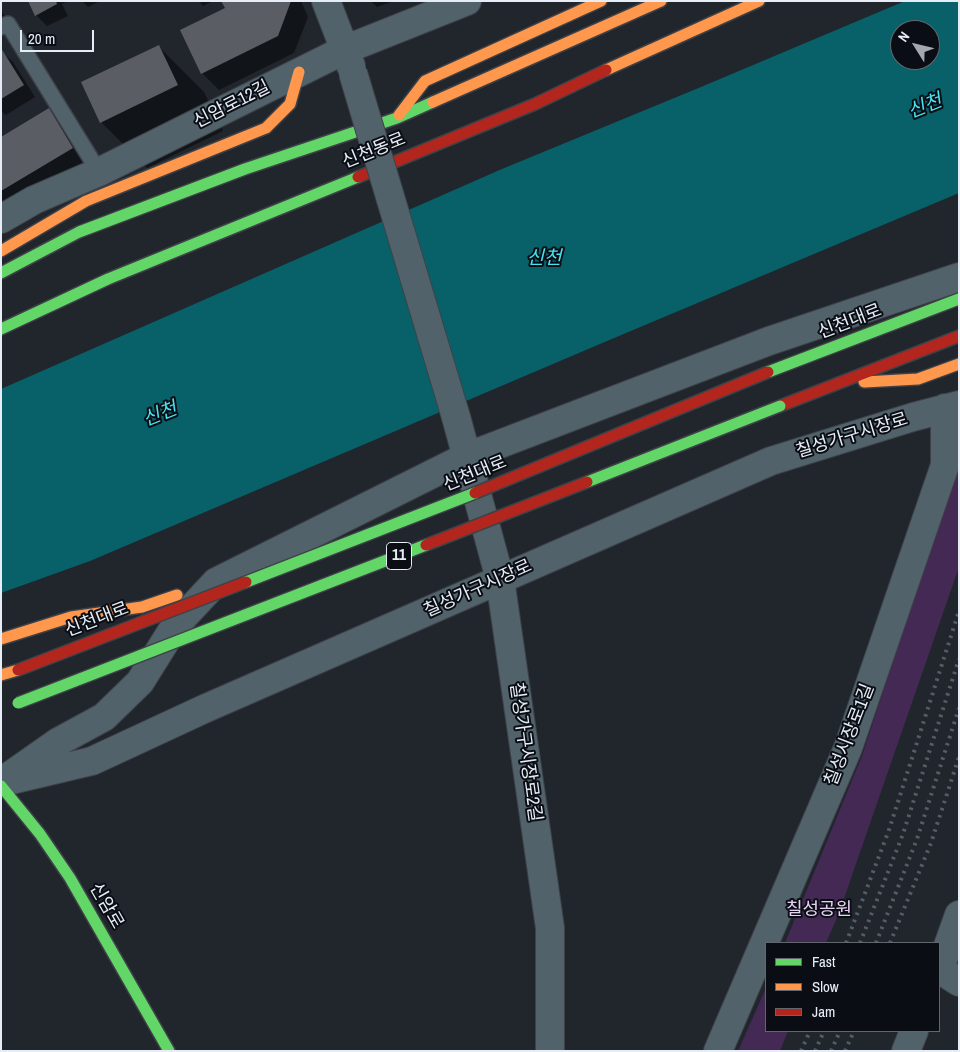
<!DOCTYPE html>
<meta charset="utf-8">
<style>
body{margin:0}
#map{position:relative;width:960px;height:1052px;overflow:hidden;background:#21262d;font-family:"Archivo Narrow",sans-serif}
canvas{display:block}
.frame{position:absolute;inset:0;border:2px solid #e7edf6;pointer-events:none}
.legend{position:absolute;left:765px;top:942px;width:175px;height:90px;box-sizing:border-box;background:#0a0e14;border:1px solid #62676e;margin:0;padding:6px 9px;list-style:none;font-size:15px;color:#e7edf6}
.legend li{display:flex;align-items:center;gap:10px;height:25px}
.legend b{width:25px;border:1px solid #62676e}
.north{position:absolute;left:890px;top:20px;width:50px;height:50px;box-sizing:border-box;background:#0a0e14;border:1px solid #62676e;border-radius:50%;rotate:306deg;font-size:14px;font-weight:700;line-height:20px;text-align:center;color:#e7edf6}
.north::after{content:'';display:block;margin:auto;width:18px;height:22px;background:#a2a7b0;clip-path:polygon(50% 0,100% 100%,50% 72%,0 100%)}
.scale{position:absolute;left:20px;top:30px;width:74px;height:22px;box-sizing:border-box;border:2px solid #e7edf6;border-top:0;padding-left:6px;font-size:15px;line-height:18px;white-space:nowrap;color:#e7edf6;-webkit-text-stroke:4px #0a0e14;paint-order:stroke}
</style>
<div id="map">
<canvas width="960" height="1052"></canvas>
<div class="frame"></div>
<ul class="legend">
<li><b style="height:6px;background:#63d668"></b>Fast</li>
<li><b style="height:6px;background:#ff974d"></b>Slow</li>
<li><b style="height:6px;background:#b3261e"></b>Jam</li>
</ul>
<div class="north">N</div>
<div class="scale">20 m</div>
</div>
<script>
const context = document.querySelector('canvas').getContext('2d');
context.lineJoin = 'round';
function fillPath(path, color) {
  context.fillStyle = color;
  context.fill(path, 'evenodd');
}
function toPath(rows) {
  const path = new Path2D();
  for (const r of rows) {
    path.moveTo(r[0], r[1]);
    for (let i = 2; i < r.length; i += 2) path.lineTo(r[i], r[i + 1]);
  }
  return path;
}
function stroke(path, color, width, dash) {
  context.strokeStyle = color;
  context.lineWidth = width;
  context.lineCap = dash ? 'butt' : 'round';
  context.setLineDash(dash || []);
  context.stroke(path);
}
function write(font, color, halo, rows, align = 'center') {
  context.font = font + ' "Archivo Narrow","Noto Sans KR",sans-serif';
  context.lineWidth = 4;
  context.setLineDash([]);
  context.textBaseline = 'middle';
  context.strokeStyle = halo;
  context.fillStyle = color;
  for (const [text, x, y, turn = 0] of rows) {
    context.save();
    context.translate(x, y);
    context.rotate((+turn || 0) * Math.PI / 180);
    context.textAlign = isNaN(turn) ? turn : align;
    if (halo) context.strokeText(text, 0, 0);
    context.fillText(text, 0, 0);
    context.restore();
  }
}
const green = toPath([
 [959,446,959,567,839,913,826,943,785,943,862,756,956,470],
 [766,988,766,1031,788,1031,780,1051,738,1051]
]);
const water = toPath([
 [905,1,959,1,959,193,607,341,90,561,1,593,1,389,502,169,701,87],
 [900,30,930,30,930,60,900,60]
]);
const shadow = toPath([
 [29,1,68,1,62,4,68,16,47,26,36,15],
 [82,1,100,1,88,7],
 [199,1,213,1,203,6],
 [223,1,301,1,308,17,294,53,219,90,202,73,226,9],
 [371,1,394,1,377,7],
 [1,10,9,23,1,27],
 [158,46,204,92,223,131,147,168,101,122],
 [1,51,13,62,35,97,6,115,1,111],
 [49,109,71,131,94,170,1,227,1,138]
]);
const building = toPath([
 [28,1,56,1,57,4,35,16],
 [221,1,291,1,278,36,201,74,180,30,225,8],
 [159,45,178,85,100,123,81,82],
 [1,48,24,85,1,99],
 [49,108,73,148,1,191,1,137]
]);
const lane = toPath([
 [1,27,8,24,99,172]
]);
const street = toPath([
 [326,1,351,66],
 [1,219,34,200,99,172,344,50,467,1],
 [456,417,500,579,550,928,550,1051],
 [12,780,92,761,204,709,771,461,913,417,959,405],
 [1,782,58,742,104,717,140,682,175,626,216,582,466,457,769,341,959,277],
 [939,969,959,982],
 [939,971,959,915],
 [718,1051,848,748,945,465,945,408],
 [906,1051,914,1031]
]);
const fast = toPath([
 [1,273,79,232,245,169,397,118,433,102],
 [1,329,108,279,358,177],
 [768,372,959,299],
 [1,786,40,834,70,878,169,1051]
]);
const slow = toPath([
 [606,70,759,1],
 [433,102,661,1],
 [399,115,425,81,601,1],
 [1,251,86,201,266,128,290,104,299,72],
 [864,382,918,379,959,364],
 [1,639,71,617,142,607,177,595],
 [1,675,18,670]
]);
const jam = toPath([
 [358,177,535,104,606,70],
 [780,406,959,336]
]);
const rail = toPath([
 [846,943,889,830,959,611],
 [860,943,903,834,959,659],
 [876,943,917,839,959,708],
 [890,943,931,843,959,757],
 [801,1051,810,1031],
 [815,1051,824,1031],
 [831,1051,840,1031],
 [845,1051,854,1031]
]);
const streetBridge = toPath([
 [353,73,456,417]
]);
const fastBridge = toPath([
 [587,482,780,406],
 [246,582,475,493],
 [18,703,426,545]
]);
const jamBridge = toPath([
 [475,493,768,372],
 [426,545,587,482],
 [18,670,246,582]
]);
const shields = [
 [399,556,25]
];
const shieldNames = [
 ["11",399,556]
];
const streetNames = [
 ["신암로12길",232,105,-27],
 ["신천동로",374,151,-22],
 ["신천대로",850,322,-21],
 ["칠성가구시장로",852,436,-17],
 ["신천대로",475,474,-22],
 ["칠성가구시장로",478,589,-24],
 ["신천대로",97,620,-21],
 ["칠성시장로1길",850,735,-69],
 ["칠성가구시장로2길",525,752,82],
 ["신암로",106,906,60]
];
const parkNames = [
 ["칠성공원",819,910]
];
const waterNames = [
 ["신천",925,107,-22],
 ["신천",544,259],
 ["신천",160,415,-22]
];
fillPath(green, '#432953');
fillPath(water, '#086169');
fillPath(shadow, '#0007');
fillPath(building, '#5b5d64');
stroke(lane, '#3e4248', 18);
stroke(street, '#3e4248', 30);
stroke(fast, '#3e4248', 14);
stroke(slow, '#3e4248', 14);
stroke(jam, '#3e4248', 14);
stroke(lane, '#51626b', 15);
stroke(street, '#51626b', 28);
stroke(fast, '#63d668', 11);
stroke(slow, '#ff974d', 11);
stroke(jam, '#b3261e', 11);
stroke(rail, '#545d64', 4, [2.5, 5]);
stroke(streetBridge, '#3e4248', 30, []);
stroke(fastBridge, '#3e4248', 14, []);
stroke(jamBridge, '#3e4248', 14, []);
stroke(streetBridge, '#51626b', 28);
stroke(fastBridge, '#63d668', 11);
stroke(jamBridge, '#b3261e', 11);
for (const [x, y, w] of shields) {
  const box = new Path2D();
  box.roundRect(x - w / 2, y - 13.5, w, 27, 4);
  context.fillStyle = '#0a0e14';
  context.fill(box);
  stroke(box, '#e7edf6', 1);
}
write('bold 16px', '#e7edf6', null, shieldNames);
write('18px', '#e7edf6', '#0a0e14', streetNames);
write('18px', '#e6d1f3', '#0a0e14', parkNames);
write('italic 19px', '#46e5f3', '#0a0e14', waterNames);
</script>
